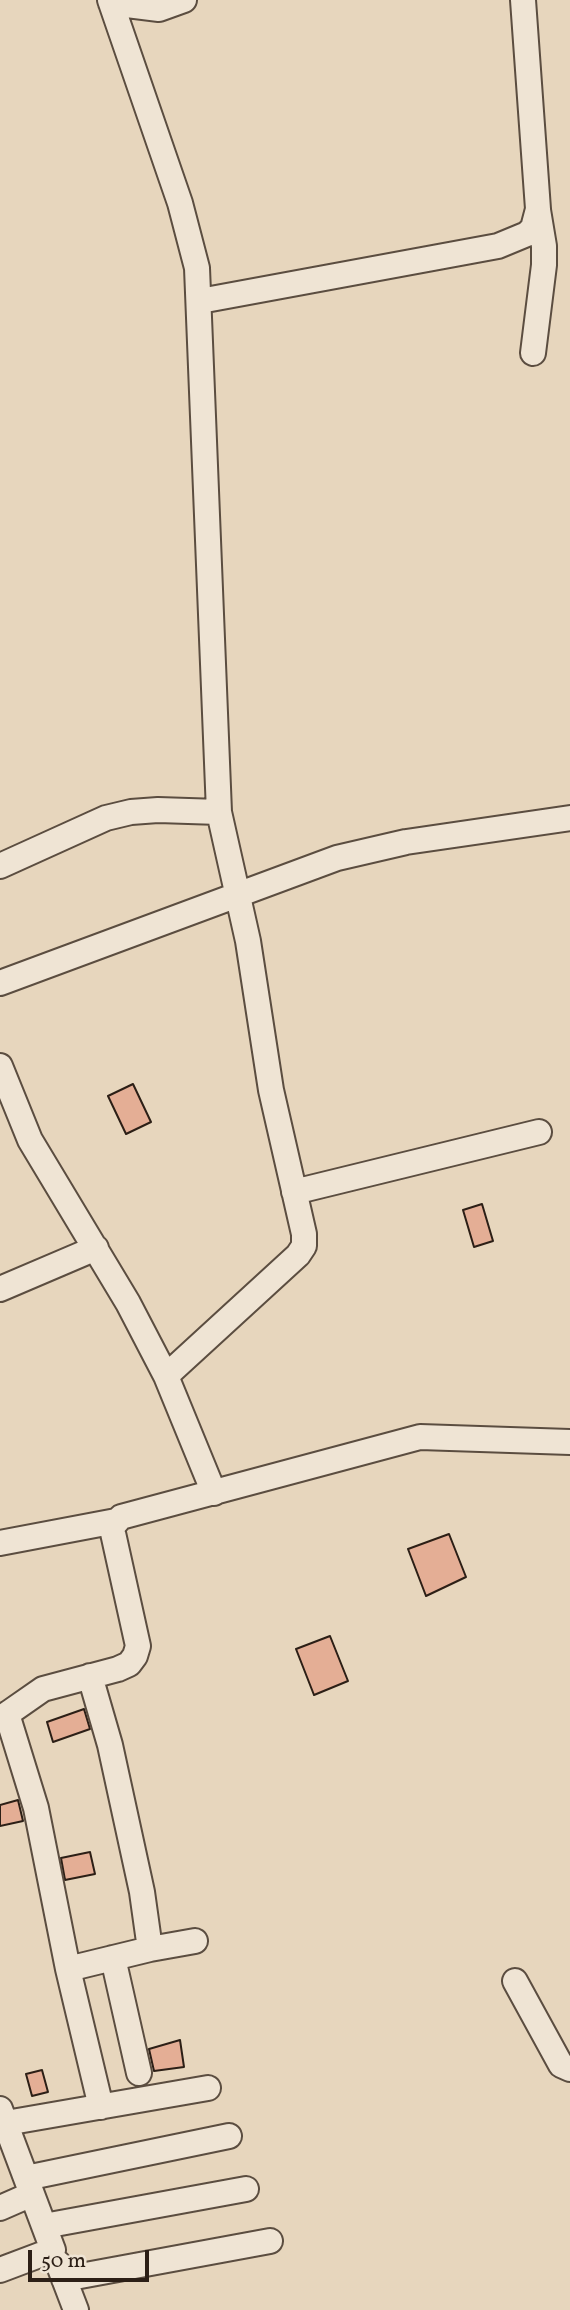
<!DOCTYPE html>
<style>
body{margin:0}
#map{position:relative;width:570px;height:2310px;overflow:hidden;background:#e7d6bd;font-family:Vollkorn,serif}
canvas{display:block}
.scale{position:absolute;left:28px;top:2250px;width:121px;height:32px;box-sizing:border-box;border:4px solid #2c1f16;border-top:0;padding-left:9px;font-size:21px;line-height:24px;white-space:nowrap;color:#2c1f16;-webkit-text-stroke:5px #efe4d4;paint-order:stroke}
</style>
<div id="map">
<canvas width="570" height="2310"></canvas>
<div class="scale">50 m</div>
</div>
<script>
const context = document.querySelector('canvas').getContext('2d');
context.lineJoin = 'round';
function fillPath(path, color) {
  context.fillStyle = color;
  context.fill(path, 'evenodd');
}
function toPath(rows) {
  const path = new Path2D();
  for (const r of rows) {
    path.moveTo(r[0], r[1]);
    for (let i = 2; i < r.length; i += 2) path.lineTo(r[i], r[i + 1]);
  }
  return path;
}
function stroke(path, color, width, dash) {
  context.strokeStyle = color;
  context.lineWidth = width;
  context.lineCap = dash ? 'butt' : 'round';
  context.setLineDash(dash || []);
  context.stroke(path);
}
const building = toPath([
 [133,1084,151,1122,126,1134,108,1096,133,1084],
 [482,1204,493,1241,474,1247,463,1210,482,1204],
 [449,1534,466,1577,426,1596,408,1549,449,1534],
 [330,1636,348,1681,314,1695,296,1649,330,1636],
 [84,1709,90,1729,53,1742,47,1722,84,1709],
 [18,1800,23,1821,0,1826,0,1805,18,1800],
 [90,1852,95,1874,65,1880,61,1858,90,1852],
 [180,2040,184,2067,154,2071,149,2049,180,2040],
 [42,2070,48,2092,32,2096,26,2074,42,2070]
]);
const minor = toPath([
 [110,0,180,203,197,268,219,812,248,941,271,1090,304,1234,304,1246,298,1255,166,1376],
 [111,3,159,9,184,0],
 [200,301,498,246,527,234,533,228,538,209,523,0],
 [533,353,544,265,544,246,538,210],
 [0,866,106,818,131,812,158,810,219,812],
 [0,983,337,858,406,842,570,818],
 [0,1066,30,1140,128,1303,166,1376,214,1493],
 [294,1192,539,1132],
 [0,1289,96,1248],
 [0,1543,116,1521],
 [90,1676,110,1745,142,1892,150,1949],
 [7,1714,36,1808,68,1969,101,2107],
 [0,1719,43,1689,118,1669,129,1664,135,1656,138,1646,113,1533,112,1527,121,1517,420,1437,570,1442],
 [113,1958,139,2073],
 [68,1969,150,1949,195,1941],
 [515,1981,561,2065,570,2069],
 [0,2109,53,2250,0,2270],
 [6,2123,208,2088],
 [26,2178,229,2136],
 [0,2208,32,2194],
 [44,2226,246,2189],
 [58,2263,76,2310],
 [64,2279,270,2241]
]);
fillPath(building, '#e4ae95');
stroke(building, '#2c1f16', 2);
stroke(minor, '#5b4d40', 28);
stroke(minor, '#efe4d4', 24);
</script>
